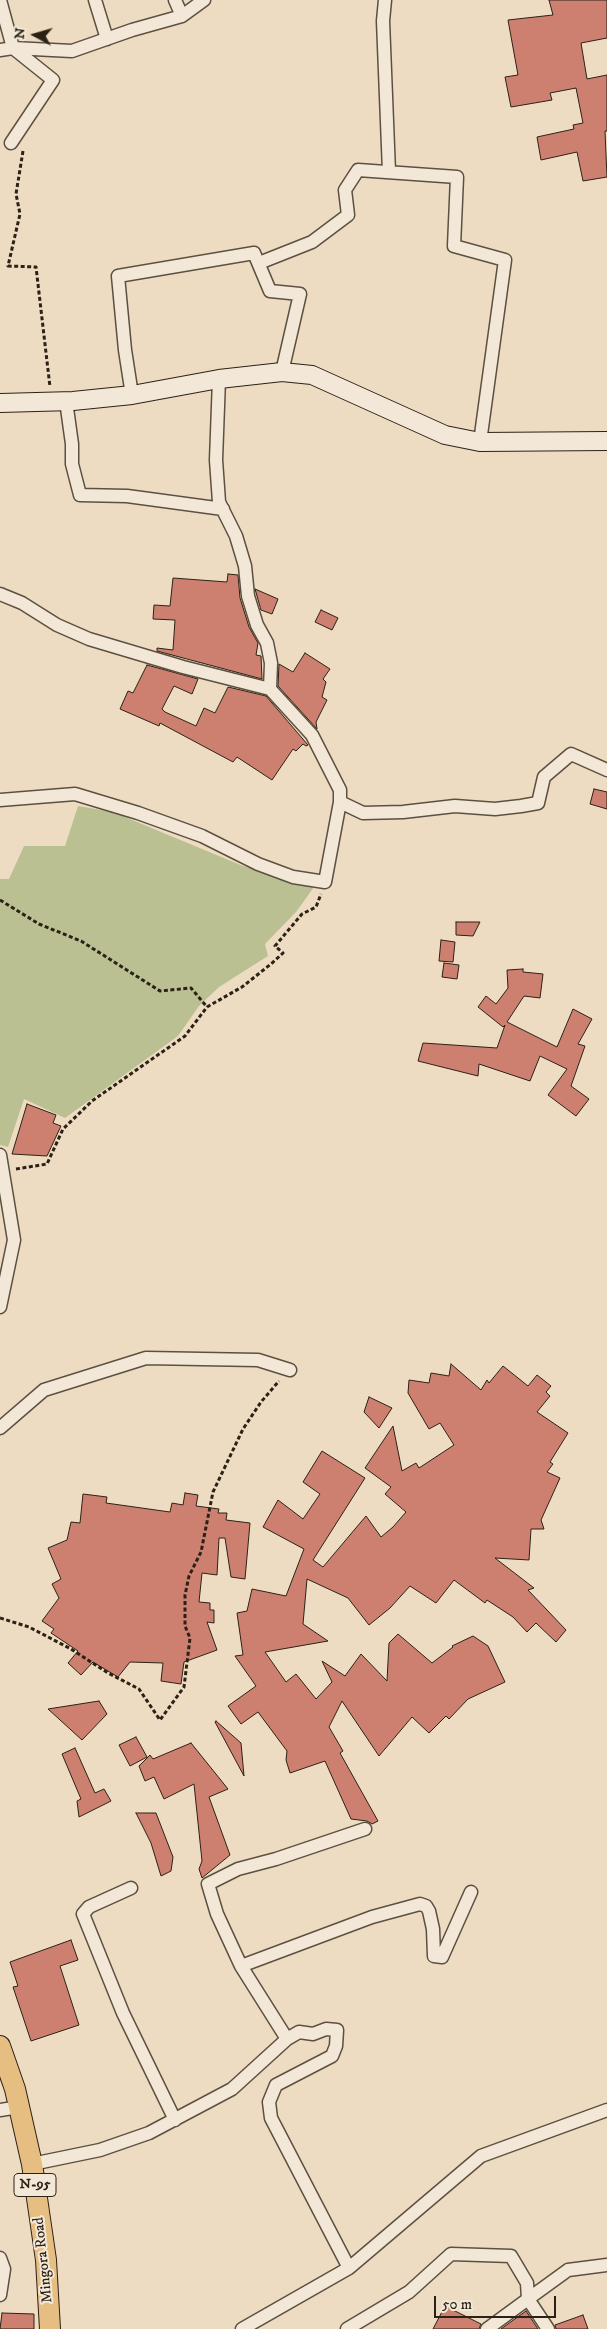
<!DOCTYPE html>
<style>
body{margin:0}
#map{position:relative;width:607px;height:2329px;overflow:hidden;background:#eddcc2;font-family:"IM FELL DW Pica",serif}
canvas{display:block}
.north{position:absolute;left:10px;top:10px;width:50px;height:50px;-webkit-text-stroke:4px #f3e8d7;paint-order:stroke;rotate:276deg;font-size:14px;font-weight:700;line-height:20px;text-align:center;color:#2c2116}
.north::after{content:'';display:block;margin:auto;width:18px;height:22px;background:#2c2116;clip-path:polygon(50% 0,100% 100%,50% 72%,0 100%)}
.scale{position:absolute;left:434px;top:2296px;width:122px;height:22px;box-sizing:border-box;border:2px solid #2c2116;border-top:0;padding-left:6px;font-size:15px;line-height:18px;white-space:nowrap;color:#2c2116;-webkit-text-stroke:4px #f3e8d7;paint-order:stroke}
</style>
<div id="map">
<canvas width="607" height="2329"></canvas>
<div class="north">N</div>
<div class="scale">50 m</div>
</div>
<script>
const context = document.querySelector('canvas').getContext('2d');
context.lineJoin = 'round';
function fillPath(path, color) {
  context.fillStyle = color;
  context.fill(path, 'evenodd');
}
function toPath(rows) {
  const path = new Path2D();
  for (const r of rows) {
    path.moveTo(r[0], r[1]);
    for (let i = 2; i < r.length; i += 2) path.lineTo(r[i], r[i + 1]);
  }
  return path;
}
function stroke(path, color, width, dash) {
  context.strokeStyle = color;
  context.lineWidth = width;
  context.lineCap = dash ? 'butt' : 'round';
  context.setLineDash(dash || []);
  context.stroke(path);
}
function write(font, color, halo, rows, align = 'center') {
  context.font = font + ' "IM FELL DW Pica",serif';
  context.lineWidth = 4;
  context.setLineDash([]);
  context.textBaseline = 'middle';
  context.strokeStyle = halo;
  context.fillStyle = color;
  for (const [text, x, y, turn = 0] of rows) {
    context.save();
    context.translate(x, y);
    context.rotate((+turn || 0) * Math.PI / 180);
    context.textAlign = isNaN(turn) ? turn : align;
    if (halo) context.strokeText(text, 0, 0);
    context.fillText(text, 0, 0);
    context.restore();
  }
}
const green = toPath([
 [78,806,113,812,243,866,314,887,296,912,265,944,268,956,219,987,199,1006,178,1036,65,1118,24,1099,8,1147,0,1145,0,879,9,879,24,846,65,846]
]);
const building = toPath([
 [549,0,607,0,607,38,581,43,587,79,607,75,607,131,605,131,607,177,583,181,577,152,541,160,537,137,574,129,573,125,583,123,576,88,550,93,552,100,511,107,505,77,518,75,508,20,553,15,549,0],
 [228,574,238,575,240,598,249,627,258,643,256,655,261,656,262,679,157,651,157,648,173,650,175,620,153,619,154,605,170,606,173,578,227,582,228,574],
 [255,589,278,599,272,614,261,610,255,589],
 [321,610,338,618,332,630,315,622,321,610],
 [305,653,330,669,323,679,326,682,322,697,327,700,316,722,317,729,278,686,279,664,293,672,305,653],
 [147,665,198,679,192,694,174,686,162,709,165,712,196,726,204,708,215,713,228,687,266,696,308,745,306,746,303,744,296,751,293,749,272,780,237,757,233,762,160,723,159,726,120,709,128,691,133,693,147,665],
 [594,789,607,792,607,809,590,804,594,789],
 [456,922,480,922,473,936,456,935,456,922],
 [441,940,455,942,453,962,439,961,441,940],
 [444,963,459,965,457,979,442,977,444,963],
 [523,969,523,972,543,974,540,998,524,996,507,1022,557,1047,573,1009,592,1019,578,1044,585,1046,571,1086,589,1099,576,1116,548,1095,567,1069,540,1056,530,1081,479,1064,478,1076,418,1061,423,1043,497,1048,505,1025,503,1027,478,1007,486,996,496,1004,508,988,507,970,523,969],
 [27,1104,56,1115,53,1123,61,1126,47,1156,12,1154,27,1104],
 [451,1364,481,1390,487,1380,489,1383,503,1366,528,1386,537,1375,551,1386,546,1392,550,1396,537,1412,568,1433,550,1462,553,1464,547,1472,560,1478,541,1520,544,1529,531,1529,529,1560,495,1558,534,1588,528,1590,566,1630,556,1642,536,1623,527,1632,513,1617,487,1600,485,1603,454,1580,436,1603,410,1586,390,1608,369,1625,348,1598,307,1579,303,1624,328,1641,265,1652,286,1682,296,1674,316,1699,332,1682,322,1661,345,1676,361,1654,387,1681,389,1643,398,1634,432,1663,453,1647,452,1646,473,1636,488,1646,505,1682,468,1699,449,1719,446,1716,429,1733,412,1717,379,1756,342,1701,329,1727,343,1751,340,1753,378,1821,372,1824,367,1821,351,1819,325,1761,290,1773,286,1760,287,1751,258,1712,241,1724,228,1706,256,1686,235,1656,243,1655,237,1613,247,1611,252,1589,286,1596,304,1549,263,1527,278,1500,303,1519,320,1494,303,1482,322,1451,365,1478,313,1560,323,1567,366,1516,381,1537,393,1527,406,1512,385,1494,391,1487,365,1468,393,1426,402,1471,416,1463,419,1468,454,1445,440,1423,429,1429,408,1393,409,1380,429,1383,431,1373,449,1376,451,1364],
 [369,1397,392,1408,379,1428,364,1412,369,1397],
 [185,1493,198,1495,196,1506,219,1509,218,1513,227,1513,226,1520,250,1523,245,1579,231,1577,225,1538,219,1538,217,1575,202,1573,199,1602,210,1603,210,1610,214,1610,214,1623,207,1622,217,1650,184,1662,181,1684,161,1681,163,1663,130,1662,118,1677,93,1662,81,1675,68,1663,78,1651,51,1633,54,1629,42,1621,59,1598,52,1584,61,1579,48,1548,67,1540,71,1522,80,1523,83,1494,107,1497,106,1503,170,1512,172,1503,183,1505,185,1493],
 [99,1701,107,1714,82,1740,48,1709,99,1701],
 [216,1721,241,1743,244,1776,215,1722,216,1721],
 [136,1737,147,1757,130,1766,119,1745,136,1737],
 [191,1743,228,1789,209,1797,230,1855,202,1878,199,1869,202,1861,194,1784,164,1799,154,1777,145,1781,139,1766,150,1755,153,1759,191,1743],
 [75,1748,95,1793,104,1789,111,1801,79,1817,77,1801,81,1799,62,1754,75,1748],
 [136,1813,156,1813,173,1857,171,1871,161,1876,151,1843,136,1813],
 [71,1940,78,1960,60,1966,79,2025,31,2041,13,1987,18,1986,10,1962,71,1940],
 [445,2306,481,2324,479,2329,433,2329,445,2306],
 [526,2311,538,2329,501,2329,526,2311],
 [2,2313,34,2314,34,2329,0,2329,2,2313],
 [583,2315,588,2329,556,2329,555,2325,583,2315]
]);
const path = toPath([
 [23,151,16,194,20,214,8,266,36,267,50,387],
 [0,900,39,924,81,941,160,991,191,988,207,1007],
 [16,1169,47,1164,63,1129,92,1101,185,1036,207,1007,242,987,271,964,283,953,275,946,302,914,316,907,321,894],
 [0,1618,29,1627,71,1649,108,1673,139,1689,160,1720,184,1687,190,1638,185,1626,185,1595,189,1576,201,1552,213,1492,243,1429,261,1402,279,1381]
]);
const street = toPath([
 [0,0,13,48,53,80,11,143],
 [95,0,107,39],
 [175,0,182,16],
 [385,0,383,21,389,172],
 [0,50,13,48,72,51,132,30,182,16,204,0],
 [259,263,312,242,348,215,345,190,358,170,457,177,454,246,505,260,480,442],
 [219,379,216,460,219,502,236,536,245,566,248,596,257,625,267,643,271,663,270,689,312,735,340,790,340,802,363,813,403,812,455,806,495,809,521,806,538,803,544,777,571,754,607,770],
 [132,395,125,350,118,276,254,253,270,291,300,294,282,372],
 [66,401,72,444,72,464,80,495,127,496,223,509],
 [0,594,22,603,57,625,89,639,183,667,270,689],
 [0,800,75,794,138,813,202,836,258,864,293,877,325,882,340,802],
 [0,1155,14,1240,0,1307],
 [0,1428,44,1390,146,1358,258,1360,290,1370],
 [131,1888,89,1907,83,1914,123,2013,175,2120],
 [241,1966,217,1914,208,1884,238,1869,276,1859,365,1829],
 [287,2039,241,1966,372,1917,420,1904,426,1906,429,1911,433,1929,434,1956,442,1957,471,1892],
 [0,2110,19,2107],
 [32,2164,100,2150,149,2133,232,2089,287,2039,299,2032,313,2034,326,2029,337,2030,336,2046,332,2056,276,2085,269,2102,271,2118,349,2268],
 [0,2258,4,2269,0,2295],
 [242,2329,349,2268,481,2156,607,2110],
 [347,2329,409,2292,451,2254,511,2256,527,2283,528,2299,487,2329],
 [548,2329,528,2299,568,2270,607,2265]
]);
const secondary = toPath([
 [0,403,73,401,132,395,219,379,282,372,312,375,445,435,480,442,607,441]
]);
const primary = toPath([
 [0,2046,15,2089,32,2164,46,2260,50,2329]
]);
const shields = [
 [35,2185,42]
];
const shieldNames = [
 ["N-95",35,2185]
];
const streetNames = [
 ["Mingora Road",44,2260,-96]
];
fillPath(green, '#bac092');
fillPath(building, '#cd806f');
stroke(building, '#2c2116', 1);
stroke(street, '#5c5041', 15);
stroke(secondary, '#2c2116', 20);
stroke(primary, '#2c2116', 22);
stroke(path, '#2c2116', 3, [4, 2.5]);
stroke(street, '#f3e8d7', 12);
stroke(secondary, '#f3e8d7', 18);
stroke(primary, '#e6be81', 20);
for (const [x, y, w] of shields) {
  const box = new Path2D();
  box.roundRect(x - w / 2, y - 11.5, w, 23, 4);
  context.fillStyle = '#f3e8d7';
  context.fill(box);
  stroke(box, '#2c2116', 1);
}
write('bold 14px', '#2c2116', null, shieldNames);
write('15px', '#2c2116', '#f3e8d7', streetNames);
</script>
